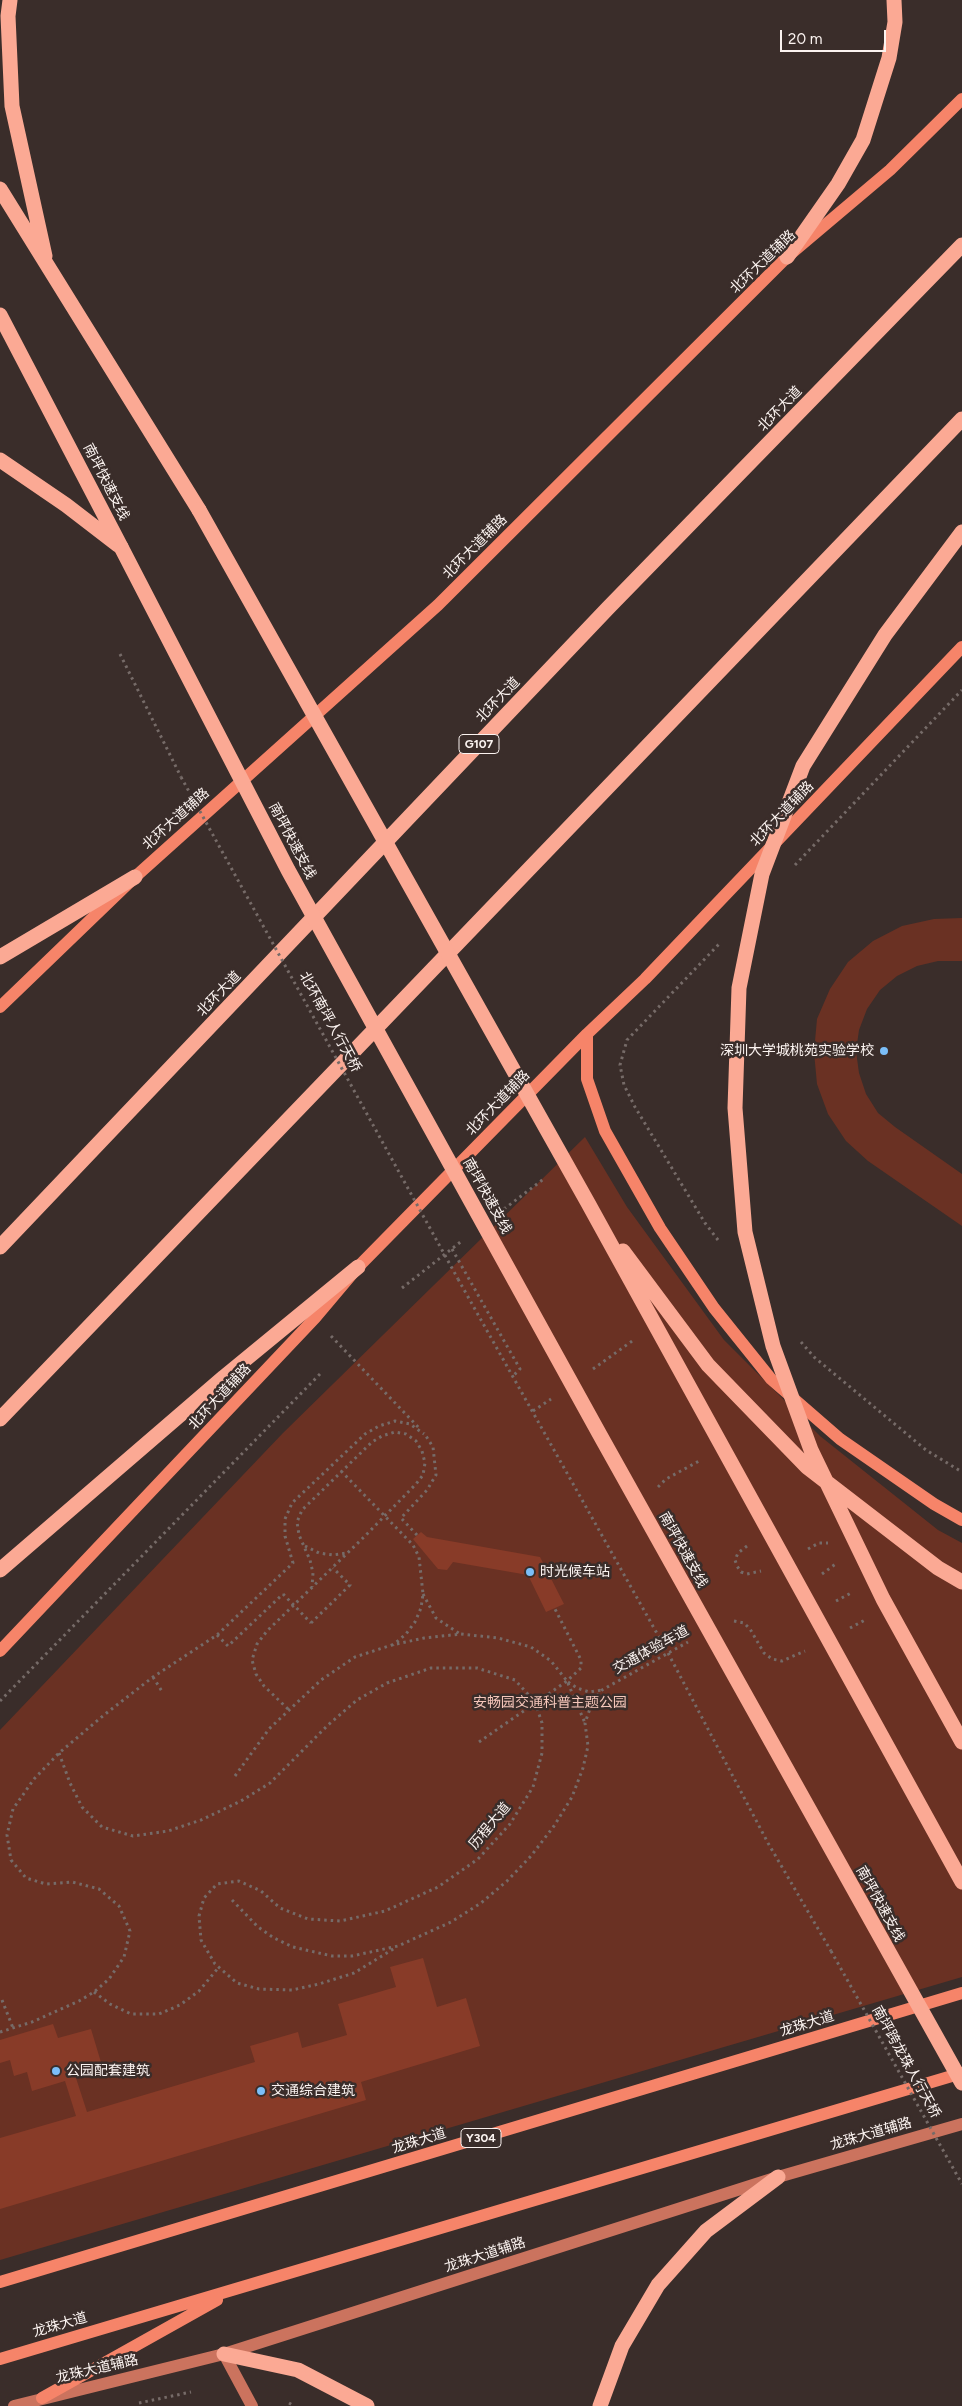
<!DOCTYPE html>
<meta charset="utf-8">
<style>
body{margin:0}
#map{position:relative;width:962px;height:2406px;overflow:hidden;background:#3a2d2a;font-family:Figtree,sans-serif}
canvas{display:block}
.scale{position:absolute;left:780px;top:30px;width:106px;height:22px;box-sizing:border-box;border:2px solid #fbf3f0;border-top:0;padding-left:6px;font-size:15px;line-height:18px;white-space:nowrap;color:#fbf3f0;-webkit-text-stroke:4px #3a2d2a;paint-order:stroke}
</style>
<div id="map">
<canvas width="962" height="2406"></canvas>
<div class="scale">20 m</div>
</div>
<script>
const context = document.querySelector('canvas').getContext('2d');
context.lineJoin = 'round';
function fillPath(path, color) {
  context.fillStyle = color;
  context.fill(path, 'evenodd');
}
function toPath(rows) {
  const path = new Path2D();
  for (const r of rows) {
    path.moveTo(r[0], r[1]);
    for (let i = 2; i < r.length; i += 2) path.lineTo(r[i], r[i + 1]);
  }
  return path;
}
function stroke(path, color, width, dash) {
  context.strokeStyle = color;
  context.lineWidth = width;
  context.lineCap = dash ? 'butt' : 'round';
  context.setLineDash(dash || []);
  context.stroke(path);
}
function write(font, color, halo, rows, align = 'center') {
  context.font = font + ' Figtree,"Noto Sans SC",sans-serif';
  context.lineWidth = 5;
  context.setLineDash([]);
  context.textBaseline = 'middle';
  context.strokeStyle = halo;
  context.fillStyle = color;
  for (const [text, x, y, turn = 0] of rows) {
    context.save();
    context.translate(x, y);
    context.rotate((+turn || 0) * Math.PI / 180);
    context.textAlign = isNaN(turn) ? turn : align;
    if (halo) context.strokeText(text, 0, 0);
    context.fillText(text, 0, 0);
    context.restore();
  }
}
const green = toPath([
 [962,918,962,961,938,961,917,966,897,976,880,990,867,1009,859,1030,856,1051,859,1073,866,1094,878,1113,895,1127,962,1174,962,1226,868,1161,846,1141,828,1114,817,1084,814,1052,817,1019,830,989,848,962,873,941,902,926,934,919],
 [585,1137,627,1207,724,1340,820,1436,938,1530,962,1543,962,1977,0,2260,0,1730,283,1433]
]);
const building = toPath([
 [421,1532,427,1537,540,1557,564,1604,546,1612,528,1575,453,1562,447,1570,438,1569,413,1539],
 [423,1958,437,2007,466,1998,480,2046,361,2082,366,2100,0,2209,0,2138,76,2116,65,2081,32,2091,27,2072,14,2076,10,2060,0,2063,0,2040,53,2024,58,2038,91,2029,103,2069,76,2078,87,2112,255,2062,250,2046,298,2032,302,2048,347,2035,338,2004,396,1987,390,1967]
]);
const path = toPath([
 [120,654,181,777],
 [795,865,962,690],
 [504,1209,545,1178],
 [718,1240,705,1223,635,1107,624,1085,620,1065,627,1040,721,942],
 [452,1249,520,1369,513,1376],
 [458,1279,668,1653,768,1843,831,1951],
 [402,1288,463,1240],
 [331,1336,420,1429],
 [801,1342,814,1357,926,1450,962,1472],
 [593,1369,635,1339],
 [533,1411,551,1399],
 [341,1471,413,1545,419,1557,423,1594,421,1608,415,1622,406,1634,393,1645],
 [658,1487,666,1479,701,1460],
 [417,1535,401,1518,427,1490,436,1475,433,1447,424,1433],
 [305,1546,319,1553,333,1555,347,1553],
 [747,1546,738,1553,735,1560,737,1566,741,1572,747,1574,761,1571],
 [808,1549,819,1543,828,1543],
 [822,1574,837,1563],
 [423,1594,436,1618,460,1634],
 [836,1601,853,1592],
 [734,1621,744,1623,750,1629,764,1653,772,1659,782,1661,805,1651],
 [311,1623,350,1585,333,1568],
 [850,1628,865,1620],
 [217,1635,228,1646,283,1594],
 [153,1677,163,1693],
 [568,1682,577,1688,589,1692,602,1690],
 [0,1701,321,1373],
 [288,1709,264,1686,256,1674,252,1660,257,1644,267,1631,365,1536,416,1484,423,1475,425,1463,422,1451,416,1441,406,1434,395,1432,382,1436,372,1442,302,1510,297,1522,299,1535,310,1560,313,1573,312,1587],
 [479,1742,567,1681,581,1668,581,1660,555,1609],
 [59,1753,70,1783,82,1807,102,1827,133,1836,168,1831,201,1820,241,1801,270,1783,328,1725,357,1700,387,1683,431,1668,477,1668,515,1680,535,1702,542,1723,542,1753,533,1787,510,1824,478,1859,438,1887,385,1911,340,1921,308,1919,280,1908,261,1891,239,1881,217,1884,204,1898,199,1916,201,1940,215,1964,237,1983,259,1989,292,1990,319,1984,354,1973,395,1948],
 [235,1776,269,1729,321,1680,355,1657,392,1645,424,1638,461,1634,498,1638,531,1647,551,1661,567,1681,585,1723],
 [232,1900,258,1927,274,1938,293,1947,332,1956,352,1956,398,1946,451,1922,481,1903,507,1881,531,1856,554,1826,572,1797,583,1768,588,1746,585,1723,593,1700,602,1690,688,1642],
 [94,1992,110,2004,131,2014,159,2014,180,2005,199,1991,219,1967],
 [2,2000,13,2028],
 [0,2032,32,2022,79,2001,94,1992,109,1979,124,1957,130,1931,119,1906,99,1889,72,1882,46,1884,26,1878,11,1860,7,1835,13,1809,34,1779,59,1753,104,1715,153,1677,217,1635,293,1563,285,1536,285,1519,292,1503,365,1434,379,1426,395,1421,410,1424,424,1434],
 [139,2403,191,2392],
 [289,2403,294,2406]
]);
const secondary = toPath([
 [224,2354,252,2406],
 [14,2406,224,2354,778,2177,962,2124]
]);
const primary = toPath([
 [0,1007,135,877,438,605,787,257,890,170,962,99],
 [587,1034,587,1079,605,1131,660,1228,714,1308,771,1379,840,1439,934,1504,962,1520],
 [0,1651,315,1318,358,1267,587,1034,645,979,962,647],
 [0,2282,962,1993],
 [0,2359,962,2073],
 [42,2398,217,2300]
]);
const highway = toPath([
 [10,0,8,16,12,106,45,256],
 [0,189,199,510],
 [787,257,838,184,863,140,889,58,895,22,894,0],
 [0,315,121,547],
 [0,460,66,505,118,545],
 [0,957,135,877],
 [0,1247,608,608,962,245],
 [0,1419,962,419],
 [0,1570,224,1377,358,1267],
 [224,2354,298,2370,367,2406],
 [600,2406,622,2346,658,2285,706,2231,778,2177]
]);
const pathBridge = toPath([
 [181,777,458,1279],
 [283,1594,311,1623],
 [831,1951,962,2184]
]);
const highwayBridge = toPath([
 [199,510,588,1203,962,1882],
 [962,532,885,635,803,766,762,874,739,988,735,1108,745,1232,773,1346,811,1450,883,1599,962,1742],
 [121,547,288,870,600,1435,962,2083],
 [623,1251,708,1365,807,1467,938,1568,962,1582]
]);
const markers = [
 [884,1051,5,"#7bbef8"],
 [530,1572,5,"#7bbef8"],
 [56,2071,5,"#7bbef8"],
 [261,2091,5,"#7bbef8"]
];
const shields = [
 [479,744,40],
 [481,2138,40]
];
const shieldNames = [
 ["G107",479,744],
 ["Y304",481,2138]
];
const streetNames = [
 ["北环大道辅路",763,262,-44],
 ["北环大道",780,409,-46],
 ["南坪快速支线",106,482,63],
 ["北环大道辅路",475,547,-45],
 ["北环大道",498,700,-46],
 ["北环大道辅路",782,814,-46],
 ["北环大道辅路",176,819,-42],
 ["南坪快速支线",292,841,62],
 ["北环大道",219,994,-46],
 ["北环南坪人行天桥",330,1022,61],
 ["北环大道辅路",498,1103,-46],
 ["南坪快速支线",487,1196,61],
 ["北环大道辅路",220,1397,-47],
 ["南坪快速支线",683,1550,61],
 ["交通体验车道",651,1650,-29],
 ["历程大道",490,1826,-50],
 ["南坪快速支线",880,1904,61],
 ["龙珠大道",807,2024,-17],
 ["南坪跨龙珠人行天桥",906,2062,61],
 ["龙珠大道辅路",871,2134,-16],
 ["龙珠大道",419,2141,-17],
 ["龙珠大道辅路",485,2255,-18],
 ["龙珠大道",60,2325,-16],
 ["龙珠大道辅路",97,2369,-13]
];
const poiNames = [
 ["深圳大学城桃苑实验学校",874,1051,"right"],
 ["时光候车站",540,1572],
 ["公园配套建筑",66,2071],
 ["交通综合建筑",271,2091]
];
const parkNames = [
 ["安畅园交通科普主题公园",550,1703]
];
fillPath(green, '#6a3123');
fillPath(building, '#883b28');
stroke(path, '#766b68', 3, [2.5, 4]);
stroke(secondary, '#cb735e', 12);
stroke(primary, '#f68469', 12);
stroke(highway, '#fba994', 15);
stroke(pathBridge, '#766b68', 3, [2.5, 4]);
stroke(highwayBridge, '#fba994', 15);
for (const [x, y, r, color] of markers) {
  const dot = new Path2D();
  dot.arc(x, y, r, 0, 2 * Math.PI);
  context.fillStyle = color;
  context.fill(dot);
  stroke(dot, '#3a2d2a', 2);
}
for (const [x, y, w] of shields) {
  const box = new Path2D();
  box.roundRect(x - w / 2, y - 9.5, w, 19, 4);
  context.fillStyle = '#3a2d2a';
  context.fill(box);
  stroke(box, '#fbf3f0', 1);
}
write('bold 12px', '#fbf3f0', null, shieldNames);
write('14px', '#fbf3f0', '#3a2d2a', streetNames);
write('14px', '#fbf3f0', '#3a2d2a', poiNames, 'left');
write('14px', '#f5c6ba', '#3a2d2a', parkNames);
</script>
